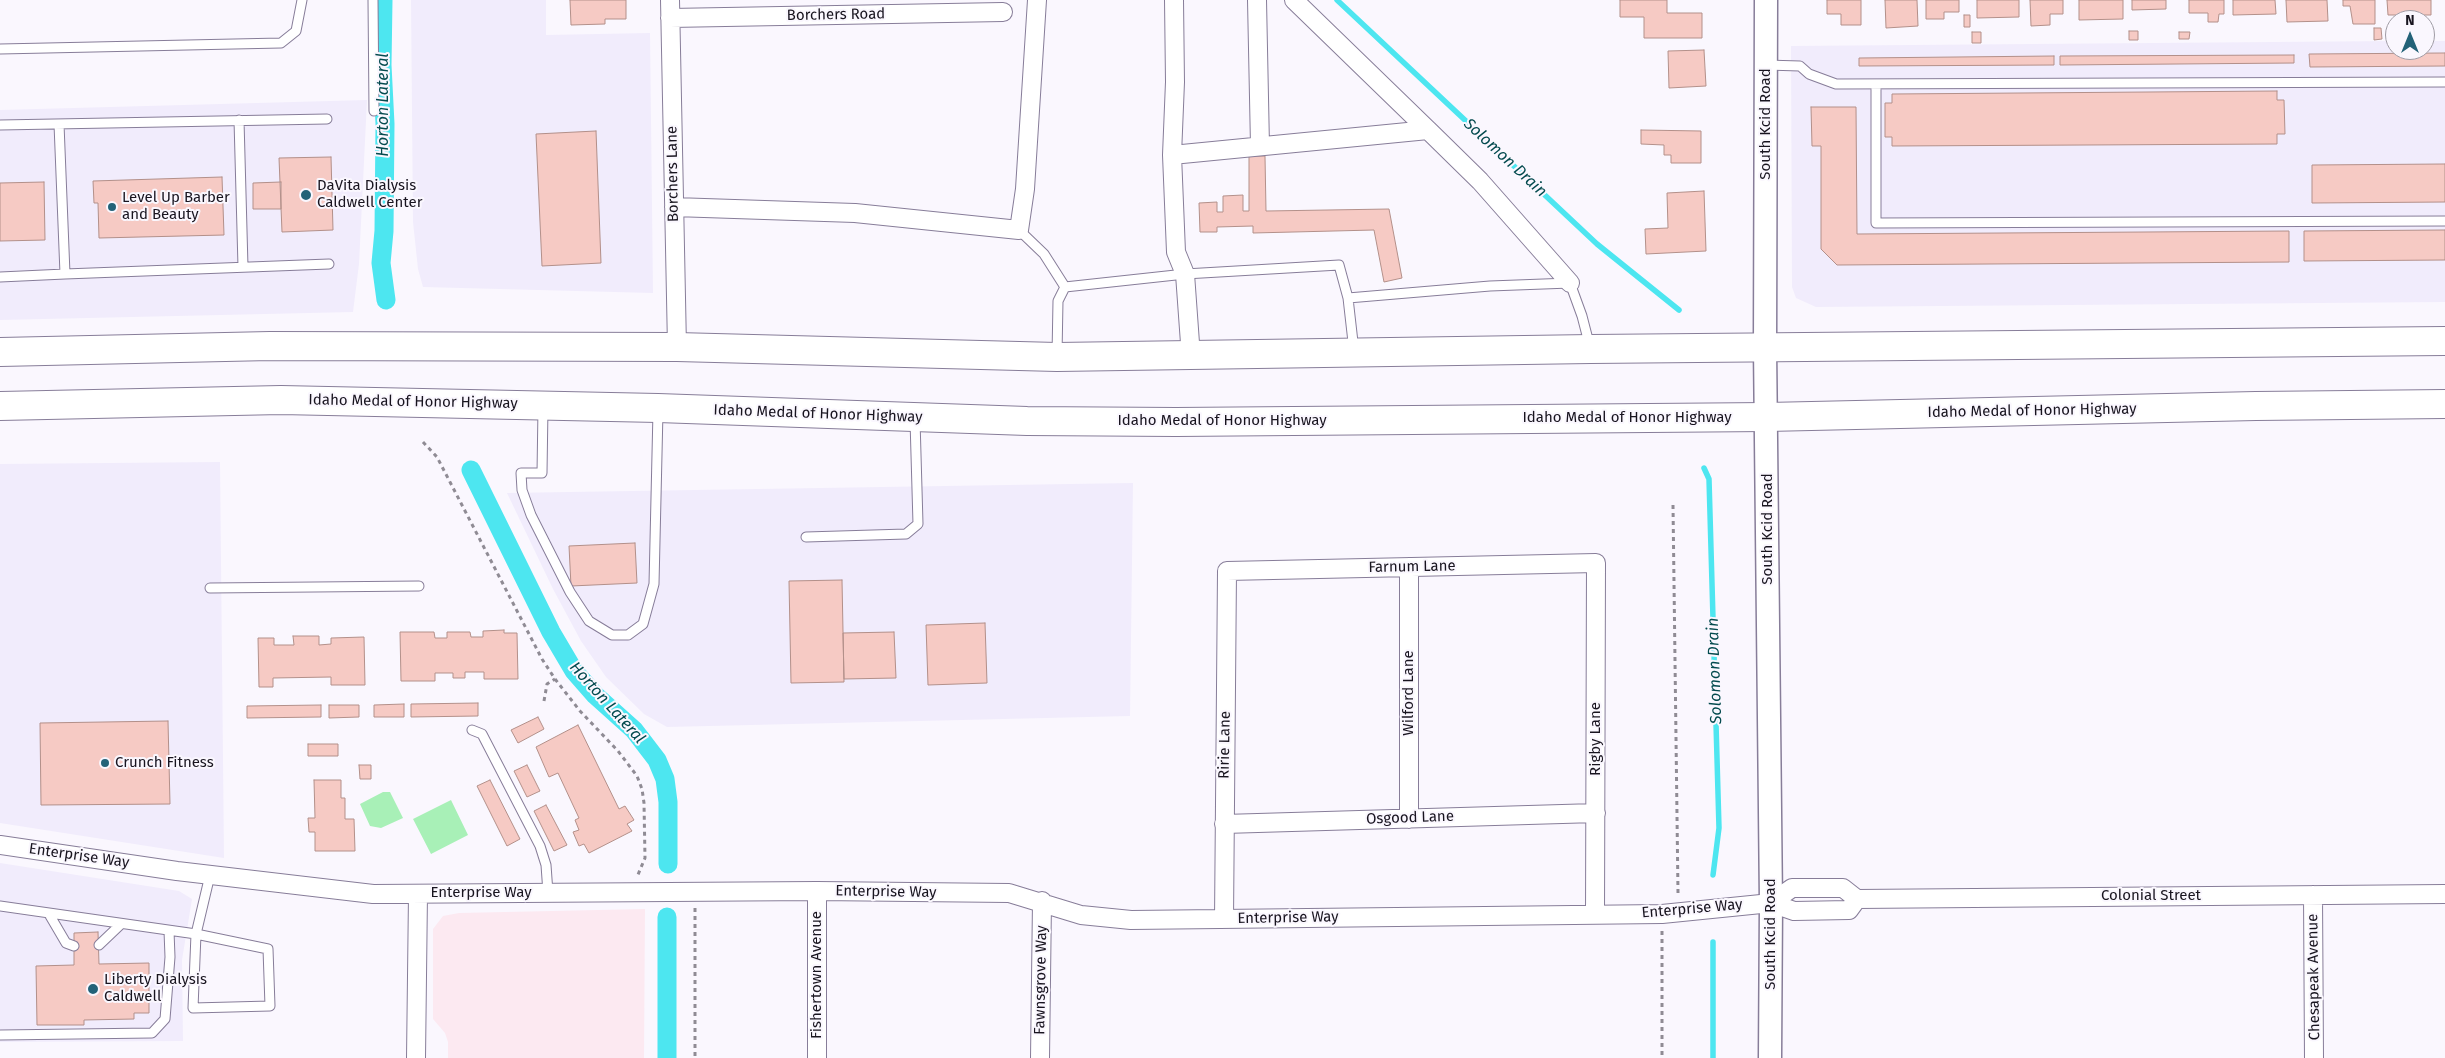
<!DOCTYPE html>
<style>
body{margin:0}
#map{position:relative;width:2445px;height:1058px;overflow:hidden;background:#faf7fe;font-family:"Fira Sans",sans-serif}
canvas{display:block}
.north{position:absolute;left:2385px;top:10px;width:50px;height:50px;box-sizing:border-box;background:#faf7fe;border:1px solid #a09ca5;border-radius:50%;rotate:0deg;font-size:14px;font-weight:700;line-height:20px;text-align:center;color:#18141f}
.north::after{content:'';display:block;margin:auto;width:18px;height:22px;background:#236278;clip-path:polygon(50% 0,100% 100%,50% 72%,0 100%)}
</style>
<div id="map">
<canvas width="2445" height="1058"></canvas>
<div class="north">N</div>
</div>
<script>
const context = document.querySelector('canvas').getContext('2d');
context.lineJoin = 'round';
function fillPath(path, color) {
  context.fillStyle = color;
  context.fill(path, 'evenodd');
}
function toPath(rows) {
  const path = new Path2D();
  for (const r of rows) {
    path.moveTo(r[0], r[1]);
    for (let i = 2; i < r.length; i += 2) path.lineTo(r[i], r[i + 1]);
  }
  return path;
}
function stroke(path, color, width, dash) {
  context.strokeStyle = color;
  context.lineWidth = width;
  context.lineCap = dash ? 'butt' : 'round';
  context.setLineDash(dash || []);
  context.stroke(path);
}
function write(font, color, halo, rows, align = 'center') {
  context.font = font + ' "Fira Sans",sans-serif';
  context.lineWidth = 4;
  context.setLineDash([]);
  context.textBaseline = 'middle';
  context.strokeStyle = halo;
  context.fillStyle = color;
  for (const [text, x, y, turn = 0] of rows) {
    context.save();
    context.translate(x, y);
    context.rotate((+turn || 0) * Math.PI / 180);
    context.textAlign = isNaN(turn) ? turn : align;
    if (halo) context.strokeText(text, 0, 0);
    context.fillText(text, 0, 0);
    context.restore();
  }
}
const built = toPath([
 [411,0,546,0,546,35,650,33,653,293,423,287,418,269,413,222],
 [2395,41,2395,50,2425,50,2425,41,2445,41,2445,302,1816,307,1796,298,1792,287,1791,46],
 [367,100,359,264,353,312,0,320,0,110],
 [220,462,224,858,0,823,0,464],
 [1133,483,1130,716,667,727,644,714,606,677,581,641,553,589,507,493],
 [0,863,179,891,192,899,182,960,183,1041,0,1042]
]);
const education = toPath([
 [645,909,644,1058,448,1058,448,1042,445,1033,433,1019,433,929,443,916,459,913]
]);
const green = toPath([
 [383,792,390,792,403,818,381,828,370,826,360,804],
 [451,800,468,835,431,854,413,819]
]);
const stream = toPath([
 [1337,0,1597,244,1679,310],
 [1704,468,1709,479,1719,828,1713,875],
 [1713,942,1713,1058]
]);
const canal = toPath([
 [383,0,382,65,385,124,384,231,381,263,386,300],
 [471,470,551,632,574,671,595,695,634,730,657,760,665,779,668,802,668,864],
 [667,1058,667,917]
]);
const building = toPath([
 [570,0,626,0,626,19,605,19,605,24,571,25,570,0],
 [1620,0,1667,0,1667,13,1702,13,1702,38,1644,38,1644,17,1620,17,1620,0],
 [1827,0,1861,0,1861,25,1841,25,1841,14,1827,14,1827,0],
 [1885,0,1917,0,1918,26,1886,28,1885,0],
 [1926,0,1959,0,1959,12,1944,12,1944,19,1926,19,1926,0],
 [1977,0,2019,0,2019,17,1977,18,1977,0],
 [2030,0,2063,0,2063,14,2050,14,2050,25,2031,26,2030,0],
 [2079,0,2123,0,2123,19,2079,20,2079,0],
 [2132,0,2166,0,2166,9,2132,10,2132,0],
 [2189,0,2224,0,2224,14,2219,14,2218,22,2208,22,2208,13,2189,13,2189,0],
 [2233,0,2275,0,2276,14,2233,15,2233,0],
 [2286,0,2327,0,2328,21,2287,22,2286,0],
 [2343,0,2375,0,2375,24,2353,24,2350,6,2343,6,2343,0],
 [2387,0,2431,0,2431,15,2388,15,2387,0],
 [1964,15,1970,15,1970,27,1964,27,1964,15],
 [2374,28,2381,28,2382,39,2374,40,2374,28],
 [2129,31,2138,31,2138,40,2129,40,2129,31],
 [1972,32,1981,32,1981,43,1972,43,1972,32],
 [2179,32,2190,32,2189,39,2179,39,2179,32],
 [1704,50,1706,86,1669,88,1668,51,1704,50],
 [2445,53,2445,66,2310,67,2309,54,2445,53],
 [2294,55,2294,63,2060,65,2060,56,2294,55],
 [2054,56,2054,65,1859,66,1859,58,2054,56],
 [2277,91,2277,100,2284,100,2285,134,2277,134,2277,144,1892,146,1892,137,1885,137,1885,103,1892,103,1892,94,2277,91],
 [1811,107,1856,107,1857,234,2289,231,2289,262,1837,265,1821,249,1821,146,1812,146,1811,107],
 [1641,130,1701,131,1701,163,1671,163,1671,155,1664,155,1664,145,1641,144,1641,130],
 [596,131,601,263,542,266,536,134,596,131],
 [1249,156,1265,156,1266,211,1389,209,1402,278,1384,282,1374,230,1253,233,1253,226,1217,227,1217,232,1200,232,1199,203,1217,202,1217,212,1223,212,1223,196,1243,195,1243,211,1249,211,1249,156],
 [331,157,333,230,282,232,279,158,331,157],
 [2445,164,2445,202,2312,203,2312,165,2445,164],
 [222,177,224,235,99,238,98,203,94,203,93,181,222,177],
 [44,182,45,240,0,241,0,183,44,182],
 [281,182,281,209,253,209,253,183,281,182],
 [1704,191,1706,251,1646,254,1645,229,1668,228,1667,193,1704,191],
 [2445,230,2445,260,2304,261,2304,231,2445,230],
 [635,543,637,583,571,586,569,546,635,543],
 [842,580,844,682,791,683,789,581,842,580],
 [985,623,987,683,928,685,926,625,985,623],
 [504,630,504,633,517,633,518,679,484,679,484,672,465,672,465,678,453,678,453,673,435,673,435,681,401,681,400,632,434,632,435,638,447,638,447,632,470,632,471,637,483,637,483,631,504,630],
 [894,632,896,678,844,679,843,633,894,632],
 [293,636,319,636,319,645,331,644,331,638,364,637,365,685,331,685,331,677,273,678,273,687,259,687,258,638,274,638,274,645,294,645,293,636],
 [478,703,478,716,411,717,411,704,478,703],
 [404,704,404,717,374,717,374,705,404,704],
 [321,705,321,717,247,718,247,706,321,705],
 [329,705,359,705,359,717,329,718,329,705],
 [538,717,544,729,518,743,511,730,538,717],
 [168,721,170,804,41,805,40,723,168,721],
 [578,725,619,809,625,806,634,820,627,824,632,831,589,853,584,844,579,846,573,832,579,830,575,820,579,818,558,773,549,777,536,747,578,725],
 [308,744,338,744,338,756,308,756,308,744],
 [359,765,371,765,371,779,360,779,359,765],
 [527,765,540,791,527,797,514,771,527,765],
 [314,780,341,780,341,798,345,798,345,819,354,819,355,851,315,851,315,832,309,832,308,818,315,818,314,780],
 [490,780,520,839,507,846,477,786,490,780],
 [546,805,567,845,554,851,534,811,546,805],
 [98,932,99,964,149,963,149,1013,134,1013,134,1019,84,1020,84,1025,37,1025,36,966,74,965,74,933,98,932]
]);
const path = toPath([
 [423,442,437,457,542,659,555,679,580,711,618,751,637,776,642,789,644,803,645,858,637,877],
 [1673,505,1678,893],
 [544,701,547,684,555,679],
 [695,908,695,1058],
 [1662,931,1662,1058]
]);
const service = toPath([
 [373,0,374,111],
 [0,49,281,43,296,31,302,0],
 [1766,65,1800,66,1809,74,1836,84,2445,82],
 [1876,84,1876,223,2445,221],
 [239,120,243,267],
 [59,124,65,274,329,264],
 [0,125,327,119],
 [1019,230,1044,254,1065,287],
 [0,277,65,274],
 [1348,298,1490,286,1570,283,1582,316,1590,347],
 [1057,355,1058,301,1065,287,1185,274,1339,265,1348,298,1354,351],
 [543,408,542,473,521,473,522,490,531,515,570,592,589,621,612,635,628,635,643,624,654,584,658,411],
 [806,537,906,534,918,524,915,420],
 [210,588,419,586],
 [472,730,482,734,540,846,546,865,548,893],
 [0,906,196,934,210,875],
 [49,914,66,943,74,946],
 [196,934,268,949,270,1006,193,1008,196,934],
 [99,945,120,925],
 [0,1035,152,1033,165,1019,170,957,169,931]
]);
const minor = toPath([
 [670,0,677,347],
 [1174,0,1175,82,1172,155,1176,252,1185,274,1191,357],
 [1257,0,1260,146],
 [1294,0,1428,130],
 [670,18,1003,12],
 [1172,155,1428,130,1480,181,1570,283],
 [674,207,855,213,1019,230,1025,189,1037,0],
 [1409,567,1409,819],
 [1224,824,1596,813],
 [0,845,177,871,373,894,817,891,1009,893,1081,915,1131,920,1662,914,1771,903,1794,911,1849,910,1857,899,1843,888,1792,888,1771,903],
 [817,891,817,1058],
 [2313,895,2314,1058],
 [1857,899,2445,894],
 [1224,919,1227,571,1596,563,1595,914],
 [416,1058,418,894],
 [1040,1058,1042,901]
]);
const tertiary = toPath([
 [1766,0,1765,347,1771,903,1770,1058]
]);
const primary = toPath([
 [0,352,270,346,677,347,1057,357,1591,349,2445,341],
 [0,406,281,400,658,408,1027,421,1176,422,1767,417,2256,406,2445,404]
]);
const markers = [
 [306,195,6,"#236278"],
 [112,207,5,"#236278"],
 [105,763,5,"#236278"],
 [93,989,6,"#236278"]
];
const streetNames = [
 ["Borchers Road",836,15,-1],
 ["South Kcid Road",1766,124,-90],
 ["Borchers Lane",673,174,-91],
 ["Idaho Medal of Honor Highway",413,402,1],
 ["Idaho Medal of Honor Highway",2032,411,-1],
 ["Idaho Medal of Honor Highway",818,414,2],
 ["Idaho Medal of Honor Highway",1627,418],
 ["Idaho Medal of Honor Highway",1222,421],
 ["South Kcid Road",1768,529,-90],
 ["Farnum Lane",1412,567,-1],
 ["Wilford Lane",1409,693,-90],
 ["Rigby Lane",1596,739,-90],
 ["Ririe Lane",1225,745,-89],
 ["Osgood Lane",1410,818,-2],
 ["Enterprise Way",79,856,8],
 ["Enterprise Way",886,892,1],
 ["Enterprise Way",481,893],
 ["Colonial Street",2151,896],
 ["Enterprise Way",1692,909,-5],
 ["Enterprise Way",1288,918,-1],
 ["South Kcid Road",1771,934,-90],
 ["Fishertown Avenue",817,975,-90],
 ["Chesapeak Avenue",2314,977,-91],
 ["Fawnsgrove Way",1041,980,-89]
];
const poiNames = [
 ["DaVita Dialysis",317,186],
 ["Caldwell Center",317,203],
 ["Level Up Barber",122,198],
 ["and Beauty",122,215],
 ["Crunch Fitness",115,763],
 ["Liberty Dialysis",104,980],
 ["Caldwell",104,997]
];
const waterNames = [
 ["Horton Lateral",384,105,-90],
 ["Solomon Drain",1505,158,43],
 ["Solomon Drain",1715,671,-92],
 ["Horton Lateral",607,703,48]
];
fillPath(built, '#f1ecfc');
fillPath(education, '#fce9f1');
fillPath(green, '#a8f0b7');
stroke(stream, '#4de6f0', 5.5);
stroke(canal, '#4de6f0', 19);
fillPath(building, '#f6cac4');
stroke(building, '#b3908a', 1);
stroke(service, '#877d99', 11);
stroke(minor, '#877d99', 20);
stroke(tertiary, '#877d99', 25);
stroke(primary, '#877d99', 30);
stroke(path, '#8f8b94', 3, [4, 4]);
stroke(service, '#fff', 9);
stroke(minor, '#fff', 18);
stroke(tertiary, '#fff', 22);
stroke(primary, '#fff', 28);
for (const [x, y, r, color] of markers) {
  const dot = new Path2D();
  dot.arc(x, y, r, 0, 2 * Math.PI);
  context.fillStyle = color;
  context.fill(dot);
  stroke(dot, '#faf7fe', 2);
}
write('15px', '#18141f', '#faf7fe', streetNames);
write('15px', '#18141f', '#faf7fe', poiNames, 'left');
write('italic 16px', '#034a4e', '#faf7fe', waterNames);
</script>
